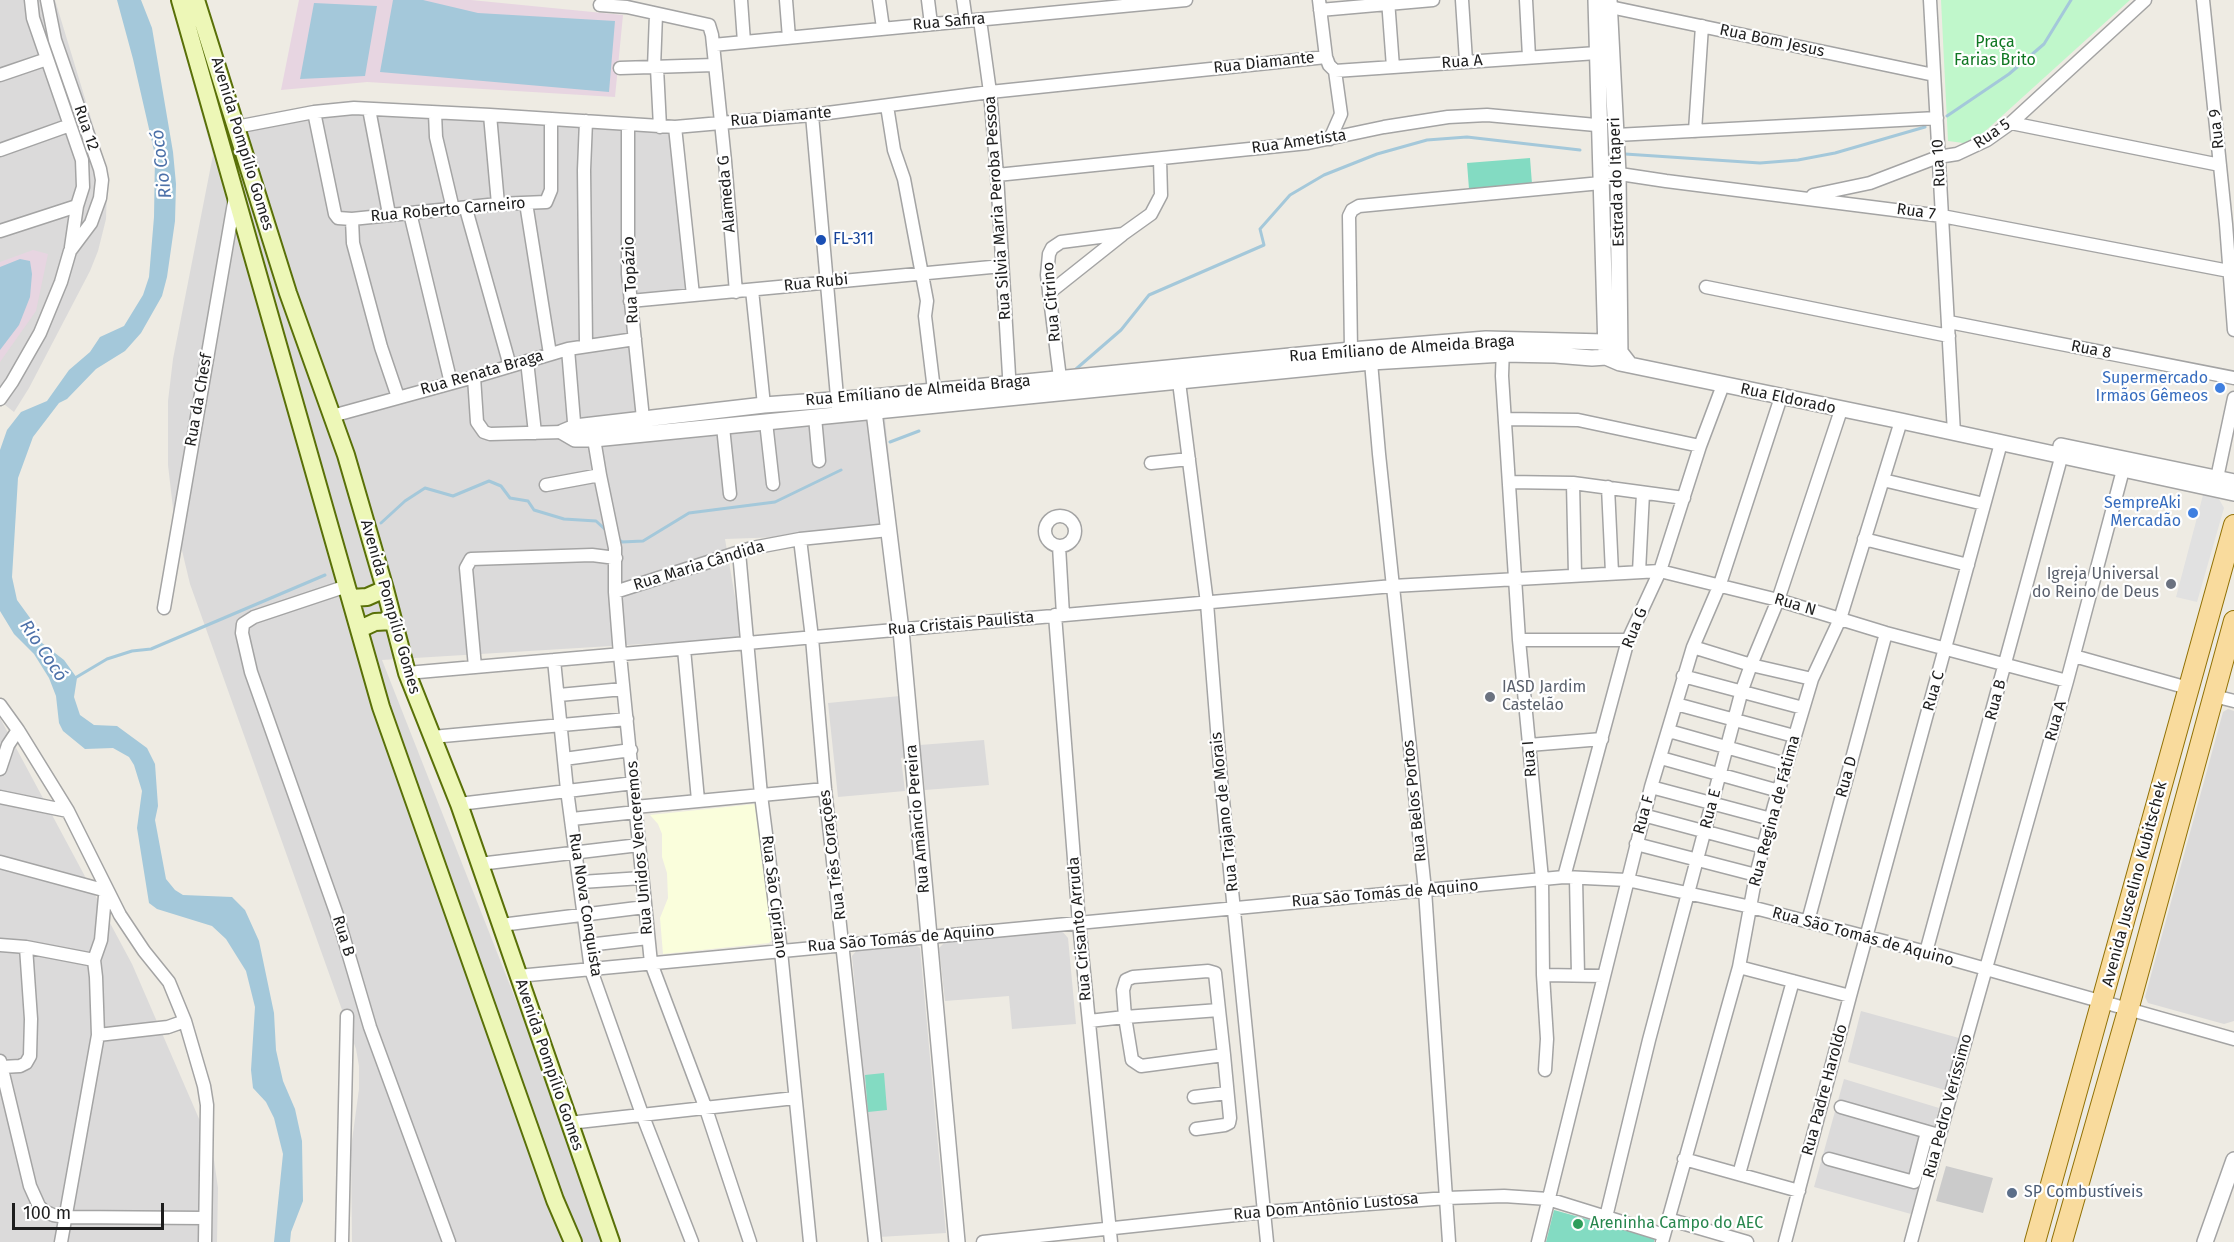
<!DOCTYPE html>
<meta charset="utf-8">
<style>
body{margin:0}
#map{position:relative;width:2234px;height:1242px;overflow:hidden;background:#eeebe3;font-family:"Fira Sans",sans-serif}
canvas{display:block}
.scale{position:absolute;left:12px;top:1203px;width:152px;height:27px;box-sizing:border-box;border:3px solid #1d1d1d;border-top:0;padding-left:8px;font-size:18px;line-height:21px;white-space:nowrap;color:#1d1d1d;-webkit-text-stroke:4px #fff;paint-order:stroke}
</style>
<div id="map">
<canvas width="2234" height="1242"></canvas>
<div class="scale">100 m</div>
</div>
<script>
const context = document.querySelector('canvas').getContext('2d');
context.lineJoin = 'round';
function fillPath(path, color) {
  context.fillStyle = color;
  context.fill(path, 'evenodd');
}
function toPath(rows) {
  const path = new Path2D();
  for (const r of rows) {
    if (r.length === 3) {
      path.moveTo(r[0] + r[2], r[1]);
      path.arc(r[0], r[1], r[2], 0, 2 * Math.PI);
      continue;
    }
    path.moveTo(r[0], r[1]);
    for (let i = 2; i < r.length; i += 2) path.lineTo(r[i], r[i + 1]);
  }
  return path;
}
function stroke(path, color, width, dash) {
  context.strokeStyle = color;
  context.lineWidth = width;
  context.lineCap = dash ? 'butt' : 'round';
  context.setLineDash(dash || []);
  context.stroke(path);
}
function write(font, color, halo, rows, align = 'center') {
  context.font = font + ' "Fira Sans",sans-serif';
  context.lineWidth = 4.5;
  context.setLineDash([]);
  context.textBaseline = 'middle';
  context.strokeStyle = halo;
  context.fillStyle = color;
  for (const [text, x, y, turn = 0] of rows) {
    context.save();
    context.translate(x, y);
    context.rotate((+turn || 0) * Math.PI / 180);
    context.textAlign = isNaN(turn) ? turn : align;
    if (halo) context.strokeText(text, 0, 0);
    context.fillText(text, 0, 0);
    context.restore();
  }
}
const residential = toPath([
 [0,0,55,0,101,151,107,188,106,219,98,251,90,271,29,388,14,412,0,401],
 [173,0,202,0,243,129,356,109,674,127,693,297,635,304,648,411,882,390,897,533,725,539,742,638,382,660,611,1242,352,1242,351,1148,359,1089,359,1066,356,1049,190,584,174,517,168,465,168,401,173,359,213,155,171,3],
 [900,696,906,757,901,758,905,791,838,797,828,703],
 [2228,709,2234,711,2234,1021,2224,1024,2148,1003,2145,997,2223,712],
 [0,718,132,964,200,1121,214,1160,218,1188,217,1242,0,1242],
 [984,740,989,785,925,790,920,745],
 [1062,931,1068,938,1076,1024,1012,1029,1009,996,945,1001,939,948,945,942],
 [914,944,920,948,946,1233,879,1237,852,956,857,950],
 [1861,1011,1959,1038,1945,1090,1848,1062],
 [1844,1079,1939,1108,1911,1214,1814,1187]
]);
const industrial = toPath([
 [299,0,471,0,623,15,615,97,367,82,281,90],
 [33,250,48,254,36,311,0,362,0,262]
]);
const education = toPath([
 [755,804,759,807,773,938,769,943,663,954,660,918,668,898,667,873,662,857,662,834,658,824,650,815]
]);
const religious = toPath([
 [1946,1166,1993,1178,1983,1213,1936,1201]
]);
const park = toPath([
 [1941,0,2130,0,1971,144,1948,141]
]);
const pitch = toPath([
 [1530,158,1532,184,1469,189,1467,163],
 [884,1073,887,1110,868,1112,865,1075],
 [1554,1210,1655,1238,1654,1242,1546,1242]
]);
const parking = toPath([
 [2203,495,2219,499,2224,508,2197,602,2176,597]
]);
const water = toPath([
 [117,0,141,0,152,28,173,152,176,184,175,221,167,277,162,296,141,333,125,351,96,369,67,399,59,403,33,437,18,478,12,577,17,600,33,622,42,643,64,660,77,678,74,697,80,715,94,725,117,726,147,748,155,764,158,806,155,820,166,879,175,890,183,895,232,897,245,910,259,941,274,1013,276,1050,283,1081,295,1109,302,1141,303,1201,291,1232,290,1242,274,1242,283,1154,274,1118,266,1102,253,1088,251,1070,255,1007,246,971,226,939,212,926,157,909,149,903,137,828,142,791,134,765,129,757,113,748,85,749,63,731,59,723,56,696,49,678,34,654,14,634,0,611,0,450,7,430,21,412,47,401,69,370,90,352,100,337,124,326,143,295,149,277,154,217,155,155,133,59],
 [393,0,423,0,478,13,615,21,609,92,380,72],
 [314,3,377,6,365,76,300,79],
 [20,259,30,261,32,274,30,297,19,325,0,350,0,267]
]);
const stream = toPath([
 [1947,116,2009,74,2044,44,2071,0],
 [1625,154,1760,163,1798,160,1835,153,1925,127],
 [1076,369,1121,330,1149,295,1264,245,1260,229,1290,195,1324,175,1377,154,1427,140,1467,137,1580,150],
 [890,442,919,431],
 [381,523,405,501,425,488,453,496,489,481,501,486,510,498,528,501,534,510,564,519,596,521,609,533],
 [617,538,622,542,643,541,689,513,775,502,841,470],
 [75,678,107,659,132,651,151,649,325,575]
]);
const minor = toPath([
 [31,0,33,18,82,160,83,187,77,206,71,247],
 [741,0,744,42],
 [786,0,789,38],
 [879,0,883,28],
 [928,0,931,24],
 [963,0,966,21],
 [1319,0,1326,57,1329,65,1335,71,1597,53],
 [1388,0,1393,67],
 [1462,0,1466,61],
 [1526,0,1529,57],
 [1930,0,1954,433],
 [2203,0,2226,224,2234,330],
 [600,5,627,7,709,25,712,35,725,161,736,292],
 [1610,7,1934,75],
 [1320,10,1433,0],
 [980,20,990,92,997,175,1010,392],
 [713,45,1186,0],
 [620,68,714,65],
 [654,68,656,14],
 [657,68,660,127],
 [0,75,47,59],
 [887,106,894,150,904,179,927,301,925,316,934,390],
 [369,109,389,214],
 [314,112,335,214,338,218,352,219,498,204,546,202,551,190,551,119],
 [435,113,436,137,453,209],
 [490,115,498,204],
 [812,115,838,408],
 [2011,123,2220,165],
 [628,124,628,274,644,428],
 [236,127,314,112,354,108,490,115,675,127,812,115,990,92,1326,57],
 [675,127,693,295],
 [1695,131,1702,26],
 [1616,135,1937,118],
 [1330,139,1341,114,1335,71],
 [0,150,70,125],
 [1600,171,1666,181,1942,216,2229,271],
 [997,175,1308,143,1384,127,1448,117,1487,115,1596,125,1599,123],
 [1813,195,1870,183,1938,157,1957,154,1987,140,2011,123,2145,0],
 [526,203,550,354],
 [466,209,510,366],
 [410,213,451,383],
 [352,219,353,243,381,347,398,397],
 [0,231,77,206],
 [1706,287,1949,336],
 [752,290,764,405],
 [1049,293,1122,235],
 [630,301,1002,266],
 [1949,322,2234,378],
 [586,344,584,170,586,121],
 [1503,346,1502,376,1519,640,1542,879,1543,975,1547,1039,1545,1070],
 [568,349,575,434],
 [1351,350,1349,216,1352,210,1359,206,1601,183],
 [527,361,535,433],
 [1371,362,1379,454,1425,890,1449,1242],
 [474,377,477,422,484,432,490,434,563,432],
 [1060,378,1047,275,1049,254,1052,248,1061,242,1123,234,1151,214,1161,195,1160,159],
 [1179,382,1207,603,1221,780,1267,1242],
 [0,399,12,382,40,333,61,282,70,251,91,223,100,198,102,180,100,169,55,40,47,0],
 [332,416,474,377,568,349,635,339],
 [815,417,819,461],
 [1506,419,1578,420,1700,446],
 [766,422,773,484],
 [723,427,730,494],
 [594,439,600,475,615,548,615,592,620,655,651,963,706,1109,750,1242],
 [1151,463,1189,459],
 [2217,478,2234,398],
 [1883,480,1984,504],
 [1509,482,1573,483,1684,498],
 [1573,483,1575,575],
 [546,485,600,475],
 [1608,487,1612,573],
 [1060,531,15],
 [800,539,812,638,825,789,875,1242],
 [1864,539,1968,565],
 [1059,546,1063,615],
 [739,552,761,795,781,951,810,1242],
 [1639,572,1643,493],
 [347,586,254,617,243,624,242,633,251,672,337,915,370,1027,449,1242],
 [615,592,752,548,800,539,889,530],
 [164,608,235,197],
 [1055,615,1079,923,1111,1242],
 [1519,640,1628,640],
 [1693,647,1751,665,1812,679],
 [684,649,698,800],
 [2074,656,2188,688],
 [554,660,567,790,591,970,642,1114,692,1242],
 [475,667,466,568,471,559,592,555,616,558],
 [407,673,1393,586,1660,571,1778,600,1886,633,2067,681],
 [1683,676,1803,708],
 [559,695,623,689],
 [2214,696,2234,701],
 [1676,704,1794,736],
 [0,705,18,730,68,811,120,915,144,951,169,982,185,1021,204,1086,207,1105,205,1242],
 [1669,731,1786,764],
 [432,737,627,719],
 [1529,745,1602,739],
 [1661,758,1779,791],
 [564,759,631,750],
 [0,769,8,745,18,730],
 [1651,787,1771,819],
 [0,797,68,811],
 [459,804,634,783],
 [635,807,825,789],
 [1643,815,1763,847],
 [572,819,636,812],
 [1636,844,1756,875],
 [0,862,107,891,105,896,101,940,94,960,96,977,98,1035,61,1242],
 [479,864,639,845],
 [1564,877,1628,640,1660,571,1700,446,1723,385],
 [1576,878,1578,975],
 [581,882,642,878],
 [1808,921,1886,633],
 [501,925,645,907],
 [0,945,26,947,94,960],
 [588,945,648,938],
 [1926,952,2064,447],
 [1739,967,1850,996],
 [1543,975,1604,976],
 [518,976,1564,877,1627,880,1751,907,1926,952,2234,1039],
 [1089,1021,1125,1017,1219,1010,1224,1055,1141,1066,1132,1060,1125,1017,1123,990,1126,980,1133,977,1208,971,1215,973,1219,1010],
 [98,1035,168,1027,185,1021],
 [0,1061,30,1186,39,1206,44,1211,53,1215,66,1217,205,1218],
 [2,1067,20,1066,26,1063,30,1056,31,1019,26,947],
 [1194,1097,1227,1093],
 [1841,1107,1935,1134],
 [569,1123,795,1098],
 [1196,1129,1225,1125,1229,1123,1230,1118,1224,1055],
 [1684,1159,1799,1191],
 [1829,1159,1914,1182,1927,1132],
 [1739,1174,1793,981],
 [1606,1217,1649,1040,1742,690,1751,665,1778,600,1841,410],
 [1668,1219,1747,1242],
 [342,1242,347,1016],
 [983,1242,1264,1212,1447,1198,1504,1196,1548,1199,1664,1235],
 [1538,1242,1651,787,1693,647,1720,584,1781,397],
 [1662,1242,1739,967,1756,875,1774,806,1812,679,1840,619,1901,421],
 [1785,1242,1850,996,2001,443],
 [1911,1242,1959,1064,2067,681,2123,470]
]);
const tertiary = toPath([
 [1596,0,1606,351],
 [1609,0,1618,173,1620,357],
 [873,403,901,630,957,1242],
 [563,432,575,439,594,439,1371,362,1503,354,1555,355,1592,358,1606,357,1620,363,1901,421,2234,493],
 [563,432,575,427,764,405,873,397,1351,350,1486,339,1605,342,1620,352,1630,365],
 [2061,446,2234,482],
 [2205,1242,2234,1160]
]);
const secondary = toPath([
 [180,0,381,707,555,1200,573,1242],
 [196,0,288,293,346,455,385,589,407,673,459,804,611,1242],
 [351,598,367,597,385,589],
 [360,629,375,622,393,621]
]);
const primary = toPath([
 [2035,1242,2234,525],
 [2062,1242,2127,1014,2234,621]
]);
const markers = [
 [821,240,6,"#1a4fb4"],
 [2220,388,6,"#3f7fe0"],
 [2193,513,6,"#3f7fe0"],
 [2171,584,6,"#6b7280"],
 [1490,697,6,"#6b7280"],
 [2012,1193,6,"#5c6f8a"],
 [1578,1224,6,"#2e9e5b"]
];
const streetNames = [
 ["Rua Safira",949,22,-5],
 ["Rua Bom Jesus",1772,41,12],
 ["Rua A",1462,62,-4],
 ["Rua Diamante",1264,63,-6],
 ["Rua Diamante",781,117,-5],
 ["Rua 12",86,128,71],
 ["Rua 9",2217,129,-96],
 ["Rua 5",1992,134,-34],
 ["Rua Ametista",1299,142,-8],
 ["Avenida Pompílio Gomes",242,144,73],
 ["Rua 10",1939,163,-93],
 ["Estrada do Itaperi",1617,182,-92],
 ["Alameda G",727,194,-95],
 ["Rua Silvia Maria Peroba Pessoa",998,208,-94],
 ["Rua Roberto Carneiro",448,210,-5],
 ["Rua 7",1916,212,8],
 ["Rua Topázio",631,280,-93],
 ["Rua Rubi",816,283,-6],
 ["Rua Citrino",1052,302,-95],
 ["Rua Emíliano de Almeida Braga",1402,349,-4],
 ["Rua 8",2091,350,11],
 ["Rua Renata Braga",482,373,-16],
 ["Rua Emíliano de Almeida Braga",918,391,-5],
 ["Rua Eldorado",1788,399,12],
 ["Rua da Chesf",199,400,-80],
 ["Rua Maria Cândida",699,566,-17],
 ["Rua N",1795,605,17],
 ["Avenida Pompílio Gomes",390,607,74],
 ["Rua Cristais Paulista",961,624,-5],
 ["Rua G",1635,628,-68],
 ["Rua C",1934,691,-74],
 ["Rua B",1996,700,-75],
 ["Rua A",2056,721,-74],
 ["Rua I",1530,759,-95],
 ["Rua D",1847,777,-75],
 ["Rua Belos Portos",1415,801,-96],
 ["Rua E",1711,809,-75],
 ["Rua Regina de Fátima",1775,811,-75],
 ["Rua Trajano de Morais",1225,812,-96],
 ["Rua F",1644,815,-75],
 ["Rua Amâncio Pereira",918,819,-95],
 ["Rua Unidos Venceremos",640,848,-95],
 ["Rua Três Corações",833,855,-97],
 ["Avenida Juscelino Kubitschek",2135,884,-75],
 ["Rua São Tomás de Aquino",1385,894,-5],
 ["Rua São Cipriano",774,897,83],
 ["Rua Nova Conquista",585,905,81],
 ["Rua Crisanto Arruda",1080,929,-95],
 ["Rua B",343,936,73],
 ["Rua São Tomás de Aquino",1863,937,15],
 ["Rua São Tomás de Aquino",901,939,-5],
 ["Avenida Pompílio Gomes",549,1065,71],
 ["Rua Padre Haroldo",1825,1090,-75],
 ["Rua Pedro Veríssimo",1948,1106,-75],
 ["Rua Dom Antônio Lustosa",1326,1207,-5]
];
const parkNames = [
 ["Praça",1995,43],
 ["Farias Brito",1995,61]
];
const transitNames = [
 ["FL-311",833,240]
];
const shopNames = [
 ["Supermercado",2208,379],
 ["Irmãos Gêmeos",2208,397],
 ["SempreAki",2181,504],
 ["Mercadão",2181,522]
];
const worshipNames = [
 ["Igreja Universal",2159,575],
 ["do Reino de Deus",2159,593],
 ["IASD Jardim",1502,688,"left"],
 ["Castelão",1502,706,"left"]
];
const serviceNames = [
 ["SP Combustíveis",2024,1193]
];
const leisureNames = [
 ["Areninha Campo do AEC",1590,1224]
];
const waterNames = [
 ["Rio Cocó",162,164,-97],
 ["Rio Cocó",43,651,56]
];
fillPath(residential, '#dbdada');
fillPath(industrial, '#e7d5e1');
fillPath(education, '#fafedc');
fillPath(religious, '#cbcbcb');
fillPath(park, '#c0f7cb');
fillPath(pitch, '#83dbc2');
fillPath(parking, '#e1e1e1');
fillPath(water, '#a4c8da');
stroke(stream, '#a4c8da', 3);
stroke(minor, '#a4a4a4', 15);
stroke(tertiary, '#a4a4a4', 18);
stroke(secondary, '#597008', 20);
stroke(primary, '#917105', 22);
stroke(minor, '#fff', 12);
stroke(tertiary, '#fff', 15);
stroke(secondary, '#edf7b7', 16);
stroke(primary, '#f9db9d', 20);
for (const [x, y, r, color] of markers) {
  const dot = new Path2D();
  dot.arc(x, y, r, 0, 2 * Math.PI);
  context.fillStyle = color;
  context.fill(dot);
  stroke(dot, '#fff', 2);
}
write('16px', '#1d1d1d', '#fff', streetNames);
write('16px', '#0f7722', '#fff', parkNames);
write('16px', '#164399', '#fff', transitNames, 'left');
write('16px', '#366cbe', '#fff', shopNames, 'right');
write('16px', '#5b616d', '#fff', worshipNames, 'right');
write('16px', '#4e5e75', '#fff', serviceNames, 'left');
write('16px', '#27864d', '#fff', leisureNames, 'left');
write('italic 18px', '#4d71a9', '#fff', waterNames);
</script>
